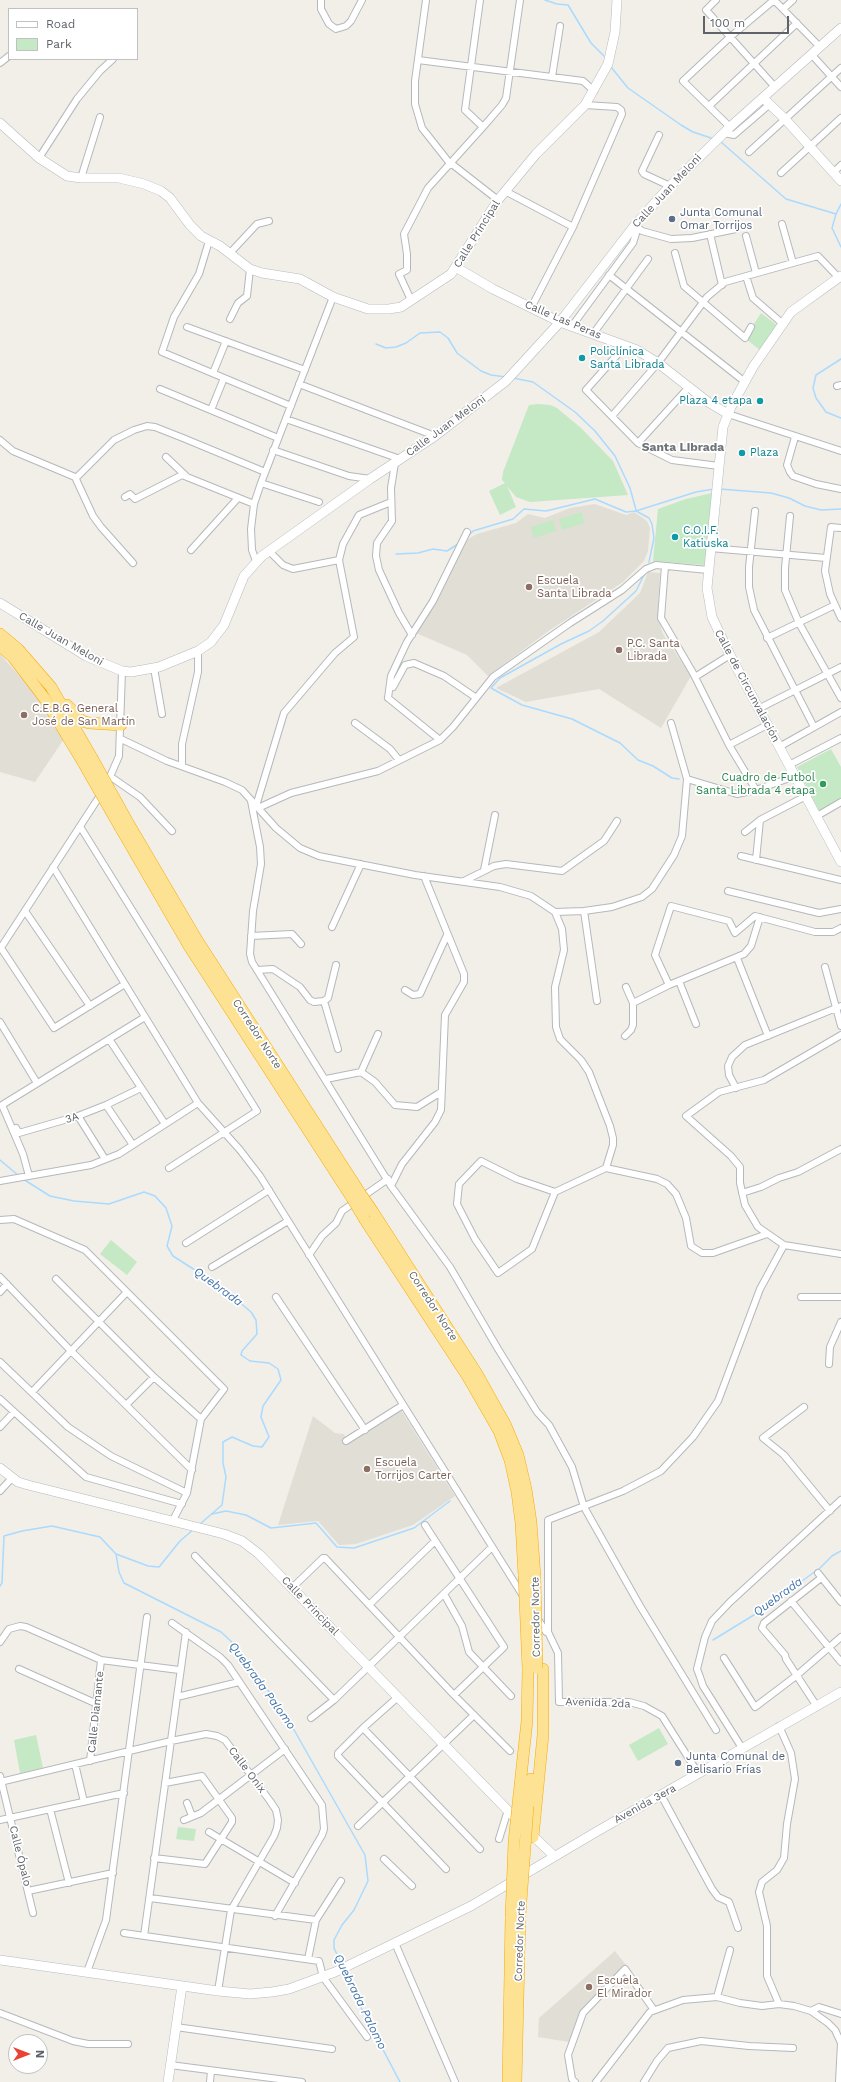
<!DOCTYPE html>
<meta charset="utf-8">
<style>
body{margin:0}
#map{position:relative;width:841px;height:2082px;overflow:hidden;background:#f1efe8;font-family:"Work Sans",sans-serif}
canvas{display:block}
.legend{position:absolute;left:8px;top:8px;width:130px;height:52px;box-sizing:border-box;background:#fff;border:1px solid #bfc1c3;margin:0;padding:5px 7px;list-style:none;font-size:12px;color:#5f6368}
.legend li{display:flex;align-items:center;gap:8px;height:20px}
.legend b{width:20px;border:1px solid #bfc1c3}
.north{position:absolute;left:8px;top:2034px;width:40px;height:40px;box-sizing:border-box;background:#fff;border:1px solid #bfc1c3;border-radius:50%;rotate:90deg;font-size:11px;font-weight:700;line-height:16px;text-align:center;color:#5f6368}
.north::after{content:'';display:block;margin:auto;width:14px;height:18px;background:#ea4335;clip-path:polygon(50% 0,100% 100%,50% 72%,0 100%)}
.scale{position:absolute;left:703px;top:16px;width:86px;height:18px;box-sizing:border-box;border:2px solid #5f6368;border-top:0;padding-left:5px;font-size:12px;line-height:14px;white-space:nowrap;color:#5f6368;-webkit-text-stroke:3px #fff;paint-order:stroke}
</style>
<div id="map">
<canvas width="841" height="2082"></canvas>
<ul class="legend">
<li><b style="height:5px;background:#fff"></b>Road</li>
<li><b style="height:11px;background:#c5e8c5"></b>Park</li>
</ul>
<div class="north">N</div>
<div class="scale">100 m</div>
</div>
<script>
const context = document.querySelector('canvas').getContext('2d');
context.lineJoin = 'round';
function fillPath(path, color) {
  context.fillStyle = color;
  context.fill(path, 'evenodd');
}
function toPath(rows) {
  const path = new Path2D();
  for (const r of rows) {
    path.moveTo(r[0], r[1]);
    for (let i = 2; i < r.length; i += 2) path.lineTo(r[i], r[i + 1]);
  }
  return path;
}
function stroke(path, color, width, dash) {
  context.strokeStyle = color;
  context.lineWidth = width;
  context.lineCap = dash ? 'butt' : 'round';
  context.setLineDash(dash || []);
  context.stroke(path);
}
function write(font, color, halo, rows, align = 'center') {
  context.font = font + ' "Work Sans",sans-serif';
  context.lineWidth = 3.5;
  context.setLineDash([]);
  context.textBaseline = 'middle';
  context.strokeStyle = halo;
  context.fillStyle = color;
  for (const [text, x, y, turn = 0] of rows) {
    context.save();
    context.translate(x, y);
    context.rotate((+turn || 0) * Math.PI / 180);
    context.textAlign = isNaN(turn) ? turn : align;
    if (halo) context.strokeText(text, 0, 0);
    context.fillText(text, 0, 0);
    context.restore();
  }
}
const education = toPath([
 [595,504,626,515,634,512,647,521,650,528,648,551,644,561,623,582,550,630,488,676,467,655,416,633,468,539,477,534,516,523,528,514,545,518,570,508],
 [648,572,660,573,658,606,659,621,663,634,691,676,661,728,599,689,526,702,496,688,599,632,640,593],
 [0,654,33,691,64,739,35,782,0,772],
 [401,1410,455,1496,413,1525,356,1544,339,1545,318,1521,278,1525,313,1416,335,1433,344,1434,348,1444],
 [615,1951,626,1965,581,2010,569,2042,538,2037,539,2018]
]);
const green = toPath([
 [761,313,778,326,761,351,745,338],
 [538,404,550,405,557,408,581,428,613,461,628,495,530,502,516,497,507,486,516,507,500,515,489,491,505,483,502,480,503,472,529,405],
 [712,493,705,565,653,561,658,509,686,499],
 [581,512,585,523,562,530,559,519],
 [553,520,556,531,534,538,530,527],
 [831,749,841,767,841,800,820,813,797,767],
 [111,1240,137,1262,127,1275,100,1254],
 [659,1728,668,1744,638,1761,629,1745],
 [36,1735,43,1768,20,1773,14,1740],
 [178,1827,196,1829,194,1841,176,1839]
]);
const stream = toPath([
 [545,0,557,4,568,5,591,43,604,56],
 [611,67,628,88,681,125,693,132,714,139],
 [721,142,786,199,836,214],
 [841,204,836,214,832,228,841,247],
 [376,344,386,348,396,347,406,343,420,333,440,332,448,338,457,353,481,371,491,375,506,377],
 [841,359,816,375,813,388,816,398,826,412,841,418],
 [513,378,533,382,575,412,595,431,615,456,630,488,636,510],
 [720,489,771,493,789,498,805,506,821,510,841,509],
 [636,511,649,518,652,524,654,538,649,562],
 [469,535,473,531,513,519,524,509,546,511,595,499,626,512,636,511,696,492,714,489],
 [396,554,418,553,433,549,447,551,458,544],
 [645,573,636,591,603,621,589,631,561,644,500,678,491,688,522,705,572,719,620,743,638,760,653,766,672,778,679,779],
 [0,1160,19,1176],
 [23,1179,50,1196,74,1201,109,1204,144,1192,155,1196,166,1208,172,1226,167,1246,173,1256,223,1288,251,1312,256,1320,257,1334,242,1351,241,1355,250,1361,269,1363,278,1369,281,1380,263,1406,261,1417,269,1437,262,1447,253,1446,232,1437,223,1442,223,1463,226,1477,222,1505,200,1524],
 [212,1514,226,1511,246,1515,271,1528,316,1523,337,1547,354,1548,414,1528,450,1501],
 [116,1554,148,1566,159,1567,180,1541,194,1529],
 [0,1586,2,1583,4,1536,22,1531,52,1526,100,1537,116,1554,119,1572,124,1583,221,1632,235,1645,285,1714,365,1855,368,1881,354,1910,342,1925,334,1940,334,1948,342,1965],
 [713,1640,762,1610,820,1568,832,1556,841,1551],
 [344,1971,356,1998,400,2082]
]);
const street = toPath([
 [321,0,321,9,329,24,336,29,346,26,351,21,362,0],
 [426,0,415,81,415,104,422,128,448,161,498,200],
 [480,0,465,110,483,127],
 [716,0,706,10,775,87],
 [774,0,820,47],
 [783,9,793,0],
 [812,55,841,87],
 [418,60,583,81,594,91],
 [0,63,9,56],
 [552,77,560,26],
 [709,106,797,23],
 [730,127,683,81,729,38,774,0],
 [724,133,734,135,770,104],
 [659,135,642,171,644,174,670,186],
 [749,152,841,68],
 [39,158,77,99,100,71,113,59],
 [781,173,841,118],
 [833,173,841,165],
 [81,178,100,117],
 [505,191,573,227],
 [782,224,793,263],
 [636,226,642,231,671,239,692,238,736,229],
 [710,234,722,285],
 [746,236,756,273],
 [209,241,199,274,174,317,162,352,291,406],
 [230,253,257,224,269,221],
 [675,253,684,286,745,338,751,327],
 [609,275,745,382],
 [746,276,753,298,783,324],
 [411,300,399,274,407,270,407,254,404,234,428,188,483,127,502,105,506,98,520,0],
 [531,308,573,227,622,114,621,110,617,107,585,105],
 [230,319,238,303,247,296,250,269],
 [572,326,633,243,638,227],
 [187,327,305,370],
 [593,334,648,259],
 [625,346,586,390,638,443,672,460,719,466],
 [213,373,226,341],
 [299,384,435,436],
 [837,386,841,385],
 [160,389,278,438],
 [211,410,224,378],
 [728,414,841,451],
 [612,416,658,363,707,297,725,282,818,256,839,278],
 [286,419,400,459],
 [795,437,787,465,790,472,793,476,816,484,841,489],
 [0,440,13,451,75,477,93,516,101,527,133,563],
 [638,443,688,388],
 [273,450,349,476,370,479],
 [166,457,186,476],
 [395,463,391,488,392,521,377,543,376,556,379,570,399,613,412,635],
 [76,478,114,440,134,430,147,426,155,427,183,438,265,472],
 [261,483,319,502],
 [125,497,130,494,135,499,182,475,254,504],
 [755,511,749,567,749,587,754,610,814,727],
 [790,516,785,568,785,590,799,623,841,698],
 [841,528,831,527,825,571,830,594,841,618],
 [710,548,826,558],
 [191,550,238,498],
 [269,551,283,565,293,569,339,560],
 [256,561,252,550,251,529,254,504,261,483,333,297],
 [665,566,661,618,693,673,729,745,756,790],
 [767,638,835,605],
 [154,668,162,714],
 [695,677,730,655],
 [393,687,405,665,414,663,444,676,475,697],
 [388,698,391,676,407,642,433,601,467,532],
 [388,698,440,740],
 [758,709,841,667],
 [355,723,390,749,399,760],
 [121,739,167,761,225,782,242,790,276,828,300,848,319,856,415,875,500,887,531,896,555,912,562,929,564,950,555,987,556,1027,560,1039,581,1060,589,1072,610,1126,613,1138,613,1145,606,1168],
 [729,745,767,725],
 [779,747,841,712],
 [789,765,841,738],
 [182,766,182,744,198,672,198,651],
 [111,777,140,797,172,831],
 [687,779,737,794,756,790,795,776],
 [106,786,119,756,122,671],
 [251,801,260,847,261,864,253,911,250,954,252,962,391,1186,450,1267,498,1349,537,1412,549,1425,572,1467,584,1507,640,1606,716,1730],
 [256,806,284,713,335,653,354,637,339,560,343,544,359,515,391,502],
 [258,808,291,793,378,771,440,740,453,727,493,677,570,623,622,590,646,569,656,565,708,570],
 [817,816,841,802],
 [81,828,257,1111,169,1168],
 [745,832,760,820],
 [741,856,841,880],
 [756,860,760,820,806,796],
 [53,867,198,1103,240,1150,260,1176,523,1596],
 [484,870,495,815],
 [464,881,494,866,506,864,562,871,604,841,617,821],
 [728,891,819,913,841,909],
 [25,911,90,1006],
 [584,911,597,1001],
 [555,912,584,911,612,907,642,897,652,889,674,855,682,836,687,779,671,723],
 [332,927,361,864],
 [251,936,292,934,301,944],
 [1,948,54,1028,125,984],
 [0,949,101,794],
 [737,958,768,1036],
 [825,967,841,1026],
 [257,970,273,969,300,987,310,1000,314,1002,324,1001,328,998,336,965],
 [679,981,696,1024],
 [669,985,655,955,671,906,729,921,735,933,755,916,815,932,833,932,841,928],
 [405,990,413,995,420,994,447,935],
 [324,1001,338,1049],
 [633,1003,669,985,744,954,751,946,760,917],
 [0,1022,37,1083],
 [841,1035,764,1080,719,1092,686,1116,731,1156,740,1167,740,1183,745,1205,758,1227,784,1245,841,1254],
 [625,1036,631,1030,633,1025,633,1003,626,987],
 [109,1039,165,1124],
 [361,1072,375,1082,395,1105,417,1107,441,1092],
 [326,1079,361,1072,378,1034],
 [736,1088,729,1075,728,1066,732,1057,745,1045,841,1006],
 [106,1105,133,1145],
 [78,1116,105,1159],
 [16,1128,19,1133,78,1116,106,1105,141,1088],
 [29,1176,23,1154,2,1105,145,1017],
 [0,1181,91,1165,119,1154,198,1103],
 [391,1186,402,1164,435,1122,441,1110,445,1015,464,982,464,974,424,876],
 [555,1192,532,1249,498,1273,475,1239,457,1204,459,1184,481,1161,517,1179,555,1192,606,1168,657,1179,667,1184,676,1194,686,1218,691,1246,702,1253,713,1253,767,1234],
 [742,1193,761,1187,779,1178,798,1172,841,1149],
 [0,1220,14,1219,85,1250,224,1389,201,1419,187,1493,172,1522],
 [186,1243,269,1190],
 [309,1255,322,1236,336,1223,342,1211,388,1179],
 [212,1267,288,1221],
 [0,1277,71,1351,192,1470],
 [56,1279,154,1377,201,1419],
 [0,1292,7,1284],
 [276,1297,365,1430],
 [801,1297,841,1297],
 [0,1362,68,1427,111,1456,187,1493],
 [829,1364,830,1347,841,1322],
 [32,1392,126,1293],
 [0,1399,86,1477,182,1504],
 [127,1404,154,1377],
 [804,1407,763,1438,784,1455,830,1511],
 [0,1427,14,1412],
 [346,1441,403,1405],
 [0,1491,12,1478],
 [425,1525,504,1647,454,1695],
 [195,1556,334,1700],
 [818,1573,841,1602],
 [292,1588,323,1558,325,1558,454,1695,510,1751],
 [444,1594,462,1626,469,1652,511,1696],
 [791,1601,841,1662],
 [369,1605,435,1541],
 [538,1619,546,1632,548,1632,558,1653,559,1702,629,1702,644,1706,662,1716,698,1773],
 [172,1623,220,1657,228,1665,322,1805,324,1829,322,1835,275,1916],
 [548,1632,548,1520,623,1491,661,1471,693,1437,718,1401,760,1289,784,1245],
 [0,1642,9,1629,20,1626,26,1627,101,1660,90,1761],
 [724,1658,755,1707,796,1676,841,1637],
 [101,1660,179,1670],
 [19,1669,95,1703],
 [177,1697,239,1682],
 [398,1697,363,1728,338,1753,338,1756,446,1869],
 [816,1705,786,1659,785,1655,762,1628,764,1623,821,1578],
 [311,1718,334,1700,492,1547],
 [363,1728,480,1849],
 [742,1748,703,1686,700,1677,697,1669,705,1637,712,1621,730,1602,841,1500],
 [75,1764,84,1802],
 [0,1776,33,1913],
 [0,1782,171,1741,206,1734,217,1736,225,1740,270,1801,276,1810,278,1820,277,1828,274,1836,231,1910,218,1991],
 [661,1795,712,1889,718,1897,729,1902,738,1928],
 [187,1803,192,1816],
 [50,1809,69,1883],
 [0,1820,124,1793],
 [184,1820,201,1813,285,1749],
 [358,1826,474,1715],
 [209,1832,295,1883],
 [499,1839,508,1810],
 [154,1858,205,1864,232,1822,232,1818,202,1776,165,1783],
 [384,1859,412,1886],
 [28,1891,113,1873],
 [150,1898,316,1920],
 [124,1933,319,1961,323,1977,367,2037],
 [144,1936,186,1632],
 [395,1943,455,2082],
 [308,1959,316,1920,341,1881],
 [87,1972,106,1920,147,1617],
 [717,1997,730,1950],
 [779,2004,767,1976,767,1926,759,1892,762,1882,777,1870,784,1858,787,1824,795,1779,791,1753,779,1726],
 [811,2011,819,2007,841,2014],
 [0,2013,73,2041,88,2044,128,2044],
 [176,2027,332,2049],
 [170,2065,302,2082],
 [210,2082,211,2071],
 [575,2082,572,2079,568,2055,583,2013,625,1969,654,2010],
 [596,2082,650,2012,683,2000,717,1997,740,2003,762,2006,779,2004,794,2006,811,2011,828,2023,835,2030,841,2043,839,2082],
 [644,2082,657,2061,668,2048,701,2041,749,2046,793,2048]
]);
const secondary = toPath([
 [763,98,785,119,841,181],
 [0,123,39,158,67,176,81,178,119,178,144,184,161,191,170,198,190,225,201,236,220,246,250,269,262,273,300,279,333,297,368,309,389,309,401,307,451,274,498,200,536,154,585,105,608,64,615,32,617,0],
 [457,268,493,289,560,322,637,350,658,363,708,402,728,414],
 [841,276,791,312,753,367,731,407,723,427,707,588,712,617,730,655,841,862],
 [0,603,86,656,122,671,131,672,159,667,198,651,211,642,224,625,244,576,262,556,370,479,435,436,506,381,560,322,635,225,668,188,730,127,841,28],
 [0,1468,18,1482,28,1485,224,1534,242,1541,259,1554,292,1588,520,1823],
 [529,1832,554,1856],
 [0,1960,218,1991,250,1994,272,1992,289,1989,335,1972,471,1906,596,1832,841,1692],
 [168,2082,182,1986]
]);
const highway = toPath([
 [0,634,18,649,51,687,92,758],
 [0,646,13,657,45,699,84,764],
 [67,705,82,721,89,723,121,725],
 [127,821,197,940,360,1193],
 [120,827,189,946,352,1198],
 [373,1212,477,1374,506,1426,518,1455,526,1489,531,1522,535,1577],
 [365,1220,468,1377,499,1431,510,1460,517,1492,521,1523,524,1576],
 [518,1804,527,1721,528,1669],
 [528,1806,531,1779],
 [533,1837,543,1735,543,1669],
 [508,2082,511,1917],
 [516,2082,520,1915]
]);
const highwayBridge = toPath([
 [92,758,127,821],
 [84,764,120,827],
 [360,1193,373,1212],
 [352,1198,365,1220],
 [524,1576,528,1669],
 [535,1577,537,1668],
 [520,1915,528,1806],
 [511,1917,514,1842,518,1804]
]);
const markers = [
 [672,219,4,"#5c6f8a"],
 [582,358,4,"#0f9aa8"],
 [760,401,4,"#0f9aa8"],
 [742,453,4,"#0f9aa8"],
 [675,537,4,"#0f9aa8"],
 [529,587,4,"#8d6e63"],
 [619,650,4,"#8d6e63"],
 [24,715,4,"#8d6e63"],
 [823,784,4,"#2e9e5b"],
 [367,1469,4,"#8d6e63"],
 [678,1763,4,"#5c6f8a"],
 [589,1987,4,"#8d6e63"]
];
const streetNames = [
 ["Calle Juan Meloni",667,191,-47],
 ["Calle Principal",477,234,-58],
 ["Calle Las Peras",563,320,23],
 ["Calle Juan Meloni",446,426,-36],
 ["Calle Juan Meloni",61,639,30],
 ["Calle de Circunvalación",747,686,62],
 ["Corredor Norte",257,1034,57],
 ["3A",72,1118,-18],
 ["Corredor Norte",433,1306,57],
 ["Calle Principal",310,1606,46],
 ["Corredor Norte",536,1617,-91],
 ["Avenida 2da",598,1703,2],
 ["Calle Diamante",96,1712,-84],
 ["Calle Onix",247,1770,53],
 ["Avenida 3era",645,1804,-29],
 ["Calle Ópalo",20,1856,76],
 ["Corredor Norte",520,1941,-88]
];
const serviceNames = [
 ["Junta Comunal",680,213],
 ["Omar Torrijos",680,226],
 ["Junta Comunal de",686,1757],
 ["Belisario Frías",686,1770]
];
const cultureNames = [
 ["Policlínica",590,352],
 ["Santa Librada",590,365],
 ["Plaza 4 etapa",752,401,"right"],
 ["Plaza",750,453],
 ["C.O.I.F.",683,531],
 ["Katiuska",683,544]
];
const educationNames = [
 ["Escuela",537,581],
 ["Santa Librada",537,594],
 ["P.C. Santa",627,644],
 ["Librada",627,657],
 ["C.E.B.G. General",32,709],
 ["José de San Martín",32,722],
 ["Escuela",375,1463],
 ["Torrijos Carter",375,1476],
 ["Escuela",597,1981],
 ["El Mirador",597,1994]
];
const leisureNames = [
 ["Cuadro de Futbol",815,778],
 ["Santa Librada 4 etapa",815,791]
];
const neighbourhoodNames = [
 ["Santa Librada",683,447]
];
const waterNames = [
 ["Quebrada",218,1287,36],
 ["Quebrada",778,1597,-36],
 ["Quebrada Palomo",262,1686,54],
 ["Quebrada Palomo",360,2002,64]
];
fillPath(education, '#e1ded6');
fillPath(green, '#c5e8c5');
stroke(stream, '#aadaff', 1.5);
stroke(street, '#b5b8bc', 8);
stroke(secondary, '#b6babf', 10);
stroke(highway, '#f9ab00', 12);
stroke(street, '#fff', 6);
stroke(secondary, '#fff', 9);
stroke(highway, '#fde293', 11);
stroke(highwayBridge, '#f9ab00', 12, []);
stroke(highwayBridge, '#fde293', 11);
for (const [x, y, r, color] of markers) {
  const dot = new Path2D();
  dot.arc(x, y, r, 0, 2 * Math.PI);
  context.fillStyle = color;
  context.fill(dot);
  stroke(dot, '#fff', 1.5);
}
write('11px', '#5f6368', '#fff', streetNames);
write('11px', '#4e5e75', '#fff', serviceNames, 'left');
write('11px', '#0d838f', '#fff', cultureNames, 'left');
write('11px', '#785e54', '#fff', educationNames, 'left');
write('11px', '#27864d', '#fff', leisureNames, 'right');
write('bold 12px', '#70757a', '#fff', neighbourhoodNames);
write('italic 12px', '#4174aa', '#fff', waterNames);
</script>
